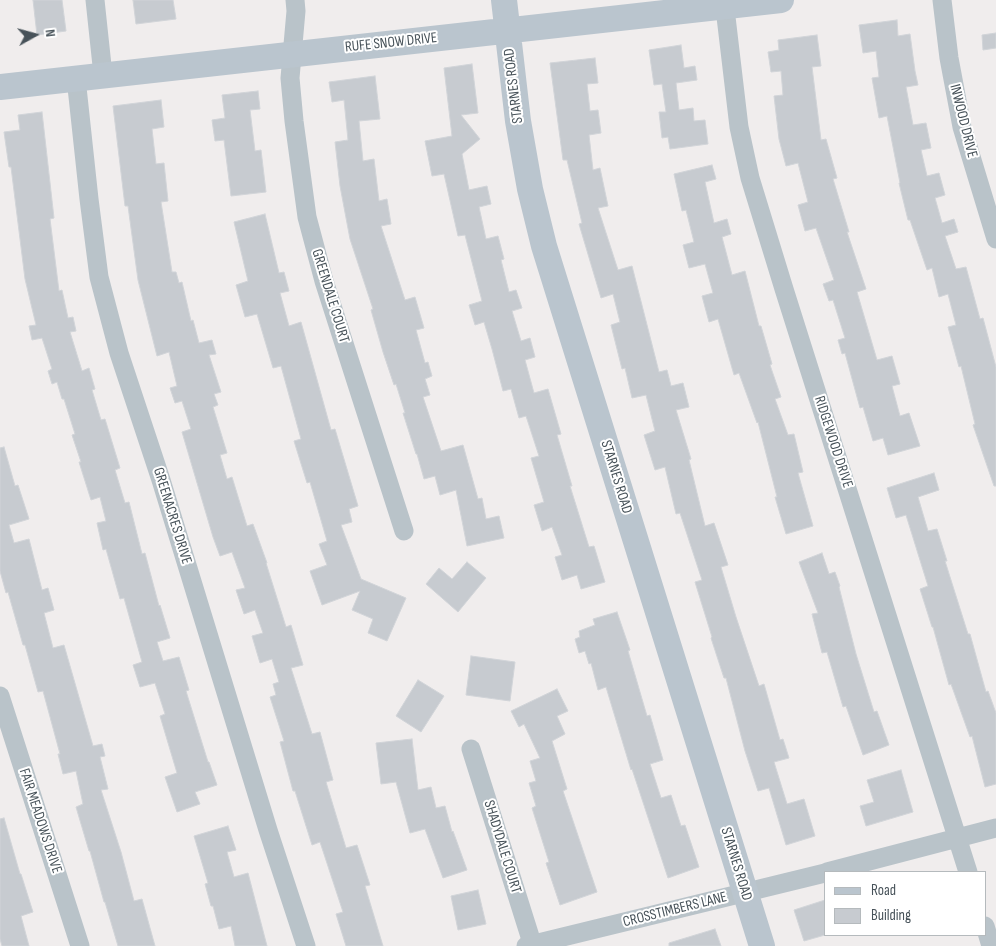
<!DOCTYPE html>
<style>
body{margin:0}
#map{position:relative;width:996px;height:946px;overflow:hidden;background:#f0eded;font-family:"Sofia Sans Condensed",sans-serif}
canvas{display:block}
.legend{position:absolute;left:824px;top:871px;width:162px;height:65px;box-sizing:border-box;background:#fff;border:1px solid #b5babd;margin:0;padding:6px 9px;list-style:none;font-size:15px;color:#475259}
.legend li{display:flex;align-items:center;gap:10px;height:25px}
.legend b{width:25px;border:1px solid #b5babd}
.north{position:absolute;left:10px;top:10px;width:50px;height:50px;-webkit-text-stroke:4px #fff;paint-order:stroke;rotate:83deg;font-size:14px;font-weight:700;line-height:20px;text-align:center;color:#475259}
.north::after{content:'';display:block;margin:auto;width:18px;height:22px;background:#475259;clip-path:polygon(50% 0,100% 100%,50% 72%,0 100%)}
</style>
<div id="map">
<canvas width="996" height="946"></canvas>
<ul class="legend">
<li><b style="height:6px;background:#bac5ce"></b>Road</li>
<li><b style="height:14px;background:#c7cbd0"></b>Building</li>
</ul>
<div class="north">N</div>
</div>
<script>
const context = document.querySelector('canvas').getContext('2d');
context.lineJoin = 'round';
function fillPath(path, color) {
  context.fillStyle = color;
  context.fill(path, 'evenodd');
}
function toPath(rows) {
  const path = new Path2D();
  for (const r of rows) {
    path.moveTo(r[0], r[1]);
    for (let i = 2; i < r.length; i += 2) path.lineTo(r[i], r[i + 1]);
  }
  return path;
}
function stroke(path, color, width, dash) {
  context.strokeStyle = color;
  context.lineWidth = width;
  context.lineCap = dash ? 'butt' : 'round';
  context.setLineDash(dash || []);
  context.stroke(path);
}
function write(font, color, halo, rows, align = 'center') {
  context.font = font + ' "Sofia Sans Condensed",sans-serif';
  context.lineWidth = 4;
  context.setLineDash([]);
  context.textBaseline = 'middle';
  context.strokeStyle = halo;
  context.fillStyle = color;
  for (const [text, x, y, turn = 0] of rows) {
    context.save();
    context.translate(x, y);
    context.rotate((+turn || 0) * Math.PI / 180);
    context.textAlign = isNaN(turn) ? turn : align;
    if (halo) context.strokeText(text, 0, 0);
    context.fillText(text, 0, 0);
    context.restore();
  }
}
const building = toPath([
 [33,0,62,0,66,31,37,35,33,0],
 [133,0,173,0,176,19,136,24,133,0],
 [897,20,898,36,910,34,915,71,918,85,906,87,913,125,926,123,931,148,921,150,927,176,939,173,945,195,935,198,942,223,954,219,958,232,945,236,956,269,966,267,980,319,983,318,996,367,996,486,994,486,973,425,975,424,961,366,959,367,948,327,956,325,948,294,939,297,932,268,927,270,910,220,908,220,899,183,900,183,887,116,879,118,872,78,879,77,876,51,863,53,859,25,897,20],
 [996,33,996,48,983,50,982,35,996,33],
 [817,35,821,66,812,67,821,140,826,139,837,178,833,179,849,232,847,232,866,289,857,292,877,360,892,356,900,384,892,386,900,416,909,413,920,446,888,455,883,438,873,441,863,407,860,408,845,353,842,354,838,340,845,338,833,300,829,301,823,284,834,280,816,228,805,231,798,205,808,202,798,163,786,166,779,139,774,96,783,95,781,71,771,72,768,52,779,50,778,40,817,35],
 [681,45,684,68,695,66,697,80,676,83,679,110,693,108,694,121,705,120,708,144,670,149,668,137,662,138,659,112,666,112,662,84,654,85,649,50,681,45],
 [595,58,598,83,587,84,590,111,598,110,601,133,589,135,593,170,600,168,608,206,598,208,618,270,632,266,659,372,667,370,671,386,683,383,689,407,676,410,691,459,689,460,705,526,714,523,728,565,721,567,736,617,759,686,764,684,780,740,783,739,789,758,774,762,787,804,804,799,815,836,786,845,769,788,758,791,745,751,726,678,724,678,711,638,712,637,695,582,702,580,680,513,676,514,665,467,655,470,644,435,655,431,646,395,632,398,625,368,622,369,611,325,620,322,613,294,601,298,579,224,582,223,567,160,563,160,550,63,595,58],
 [472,64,478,113,461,115,480,139,462,154,469,190,487,186,491,204,479,207,486,239,498,236,504,259,501,260,509,292,516,290,522,308,512,311,521,341,530,338,535,357,525,360,534,393,548,389,561,434,557,435,572,486,570,486,589,547,594,546,605,582,581,589,577,575,562,580,555,557,562,555,552,527,542,531,534,505,544,502,531,458,539,456,526,416,519,418,511,389,503,391,492,349,484,322,475,325,469,305,482,301,465,235,458,236,444,174,432,176,425,141,452,136,444,68,472,64],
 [375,76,380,119,359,121,363,161,374,159,379,201,387,199,391,224,381,226,405,300,415,297,424,328,416,330,425,363,428,362,432,376,425,379,430,395,423,397,441,451,463,445,478,499,482,498,486,519,499,516,504,538,467,546,456,490,440,495,435,476,424,479,417,454,416,454,403,413,405,413,396,384,394,385,383,352,371,310,373,309,350,239,340,186,335,142,348,140,344,100,332,102,329,82,375,76],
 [258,91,260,109,250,110,255,151,261,150,266,192,231,196,224,140,215,141,212,120,225,118,222,95,258,91],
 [161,100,164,127,152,129,156,164,164,163,168,201,161,202,172,272,176,272,179,283,182,282,191,321,193,320,199,343,212,340,216,354,209,355,221,392,214,394,218,405,213,407,227,453,220,455,227,479,232,477,247,526,253,524,267,563,266,563,286,627,291,625,303,665,291,668,312,734,320,732,333,780,326,782,346,848,357,845,370,885,365,886,383,946,346,946,336,914,343,912,320,842,312,845,295,791,293,791,280,742,284,741,270,697,276,695,273,684,279,682,272,659,260,663,252,636,263,633,255,610,244,614,236,590,245,588,232,552,220,556,213,537,182,432,191,429,182,401,175,403,170,388,177,386,169,352,157,356,138,280,128,206,125,206,113,106,161,100],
 [42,112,54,218,50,219,59,291,62,290,68,318,73,317,76,331,70,332,82,371,89,368,95,389,92,390,101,420,105,419,120,468,115,470,125,503,129,502,142,554,145,553,159,606,160,605,170,638,157,642,163,661,179,657,189,690,186,691,208,762,209,762,217,785,195,792,200,804,177,812,165,777,177,773,160,716,165,714,155,683,140,687,133,665,142,662,124,598,120,599,106,549,103,550,97,523,106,521,100,497,91,500,79,462,81,462,72,435,75,434,64,399,62,399,57,382,52,384,48,371,52,369,42,338,32,340,29,326,36,325,25,279,11,167,9,167,4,132,20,130,18,115,42,112],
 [712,165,716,179,705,182,714,223,727,219,731,234,722,237,732,275,745,271,759,326,761,326,772,364,770,365,781,397,775,399,788,435,794,434,803,472,798,473,813,526,786,534,775,497,777,497,758,422,757,423,739,373,734,375,718,319,709,322,702,296,713,293,705,264,689,268,683,245,694,242,686,210,682,211,674,174,712,165],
 [265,214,279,273,284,272,289,291,280,293,289,326,301,322,331,430,335,429,358,506,349,509,352,522,341,525,361,579,406,598,387,641,368,633,373,619,352,610,360,591,322,605,310,571,327,565,319,544,327,541,310,482,307,483,294,441,301,439,281,366,273,368,257,314,245,317,236,285,248,281,234,222,265,214],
 [4,447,15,486,18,485,29,519,9,525,14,543,29,539,42,590,48,588,54,610,44,613,53,648,64,645,93,746,102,744,105,756,100,757,108,789,101,790,121,852,134,901,142,899,155,946,118,946,105,902,104,902,90,851,89,851,76,807,83,804,76,771,63,774,58,754,60,754,43,691,38,692,25,645,23,645,8,592,6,593,0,571,0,448,4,447],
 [934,473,939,490,918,497,928,531,937,529,947,561,945,561,968,634,970,634,986,692,988,691,996,713,996,784,985,787,972,736,970,737,951,684,949,685,933,627,932,627,920,589,928,586,906,515,896,518,887,488,934,473],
 [822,553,829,574,835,572,840,586,839,587,856,654,874,712,877,711,889,745,863,755,846,706,843,707,827,652,822,653,812,614,818,613,799,562,822,553],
 [467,562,486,578,458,612,426,584,439,568,452,579,467,562],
 [617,612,630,650,628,651,647,716,650,715,663,760,650,764,661,798,671,795,681,826,685,825,699,867,668,878,632,769,631,770,606,687,598,690,591,663,589,664,585,651,579,653,575,639,580,637,579,631,595,625,593,619,617,612],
 [471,656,515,662,510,701,466,695,471,656],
 [418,680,444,696,421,732,396,716,418,680],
 [557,689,568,711,557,716,565,734,552,741,567,789,563,791,597,892,560,905,546,863,549,862,532,808,536,806,529,783,536,781,530,761,540,758,524,724,519,727,511,711,557,689],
 [412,739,418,790,431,787,436,808,445,806,452,832,453,831,467,870,443,878,425,829,410,833,396,782,381,784,376,743,412,739],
 [901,770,913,812,866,826,860,806,874,802,867,780,901,770],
 [4,818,20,874,21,874,33,912,21,916,29,946,2,946,0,939,0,819,4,818],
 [228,826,236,850,227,852,234,877,248,873,267,946,235,946,231,926,219,929,213,906,211,906,205,884,208,883,194,836,228,826],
 [478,890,486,924,458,930,451,896,478,890],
 [825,900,825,935,804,941,794,910,825,900],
 [715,929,721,946,669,946,669,943,715,929]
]);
const minor = toPath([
 [95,0,103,75],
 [295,0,296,11,290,78,294,121,307,217,324,281,404,531],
 [724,0,739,127,750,178,784,289,968,872],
 [942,0,949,58,962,127,996,239],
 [76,78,89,199,99,277,119,353,161,480,268,830,306,946],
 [0,696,80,946],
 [471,749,533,946],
 [827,872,996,828],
 [985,926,991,946],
 [526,946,825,873]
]);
const secondary = toPath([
 [504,0,518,121,530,189,544,246,762,946],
 [0,87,781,0]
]);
const streetNames = [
 ["RUFE SNOW DRIVE",391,43,-6],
 ["STARNES ROAD",514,86,-97],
 ["INWOOD DRIVE",963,121,76],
 ["GREENDALE COURT",330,296,73],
 ["RIDGEWOOD DRIVE",833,442,72],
 ["STARNES ROAD",616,477,73],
 ["GREENACRES DRIVE",172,516,73],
 ["FAIR MEADOWS DRIVE",40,821,72],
 ["SHADYDALE COURT",502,847,73],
 ["STARNES ROAD",736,864,73],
 ["CROSSTIMBERS LANE",675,910,-14]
];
fillPath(building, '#c7cbd0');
stroke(building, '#d1d4d8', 1);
stroke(minor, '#b9c3c9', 19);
stroke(secondary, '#bac5ce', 26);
write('15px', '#475259', '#fff', streetNames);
</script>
